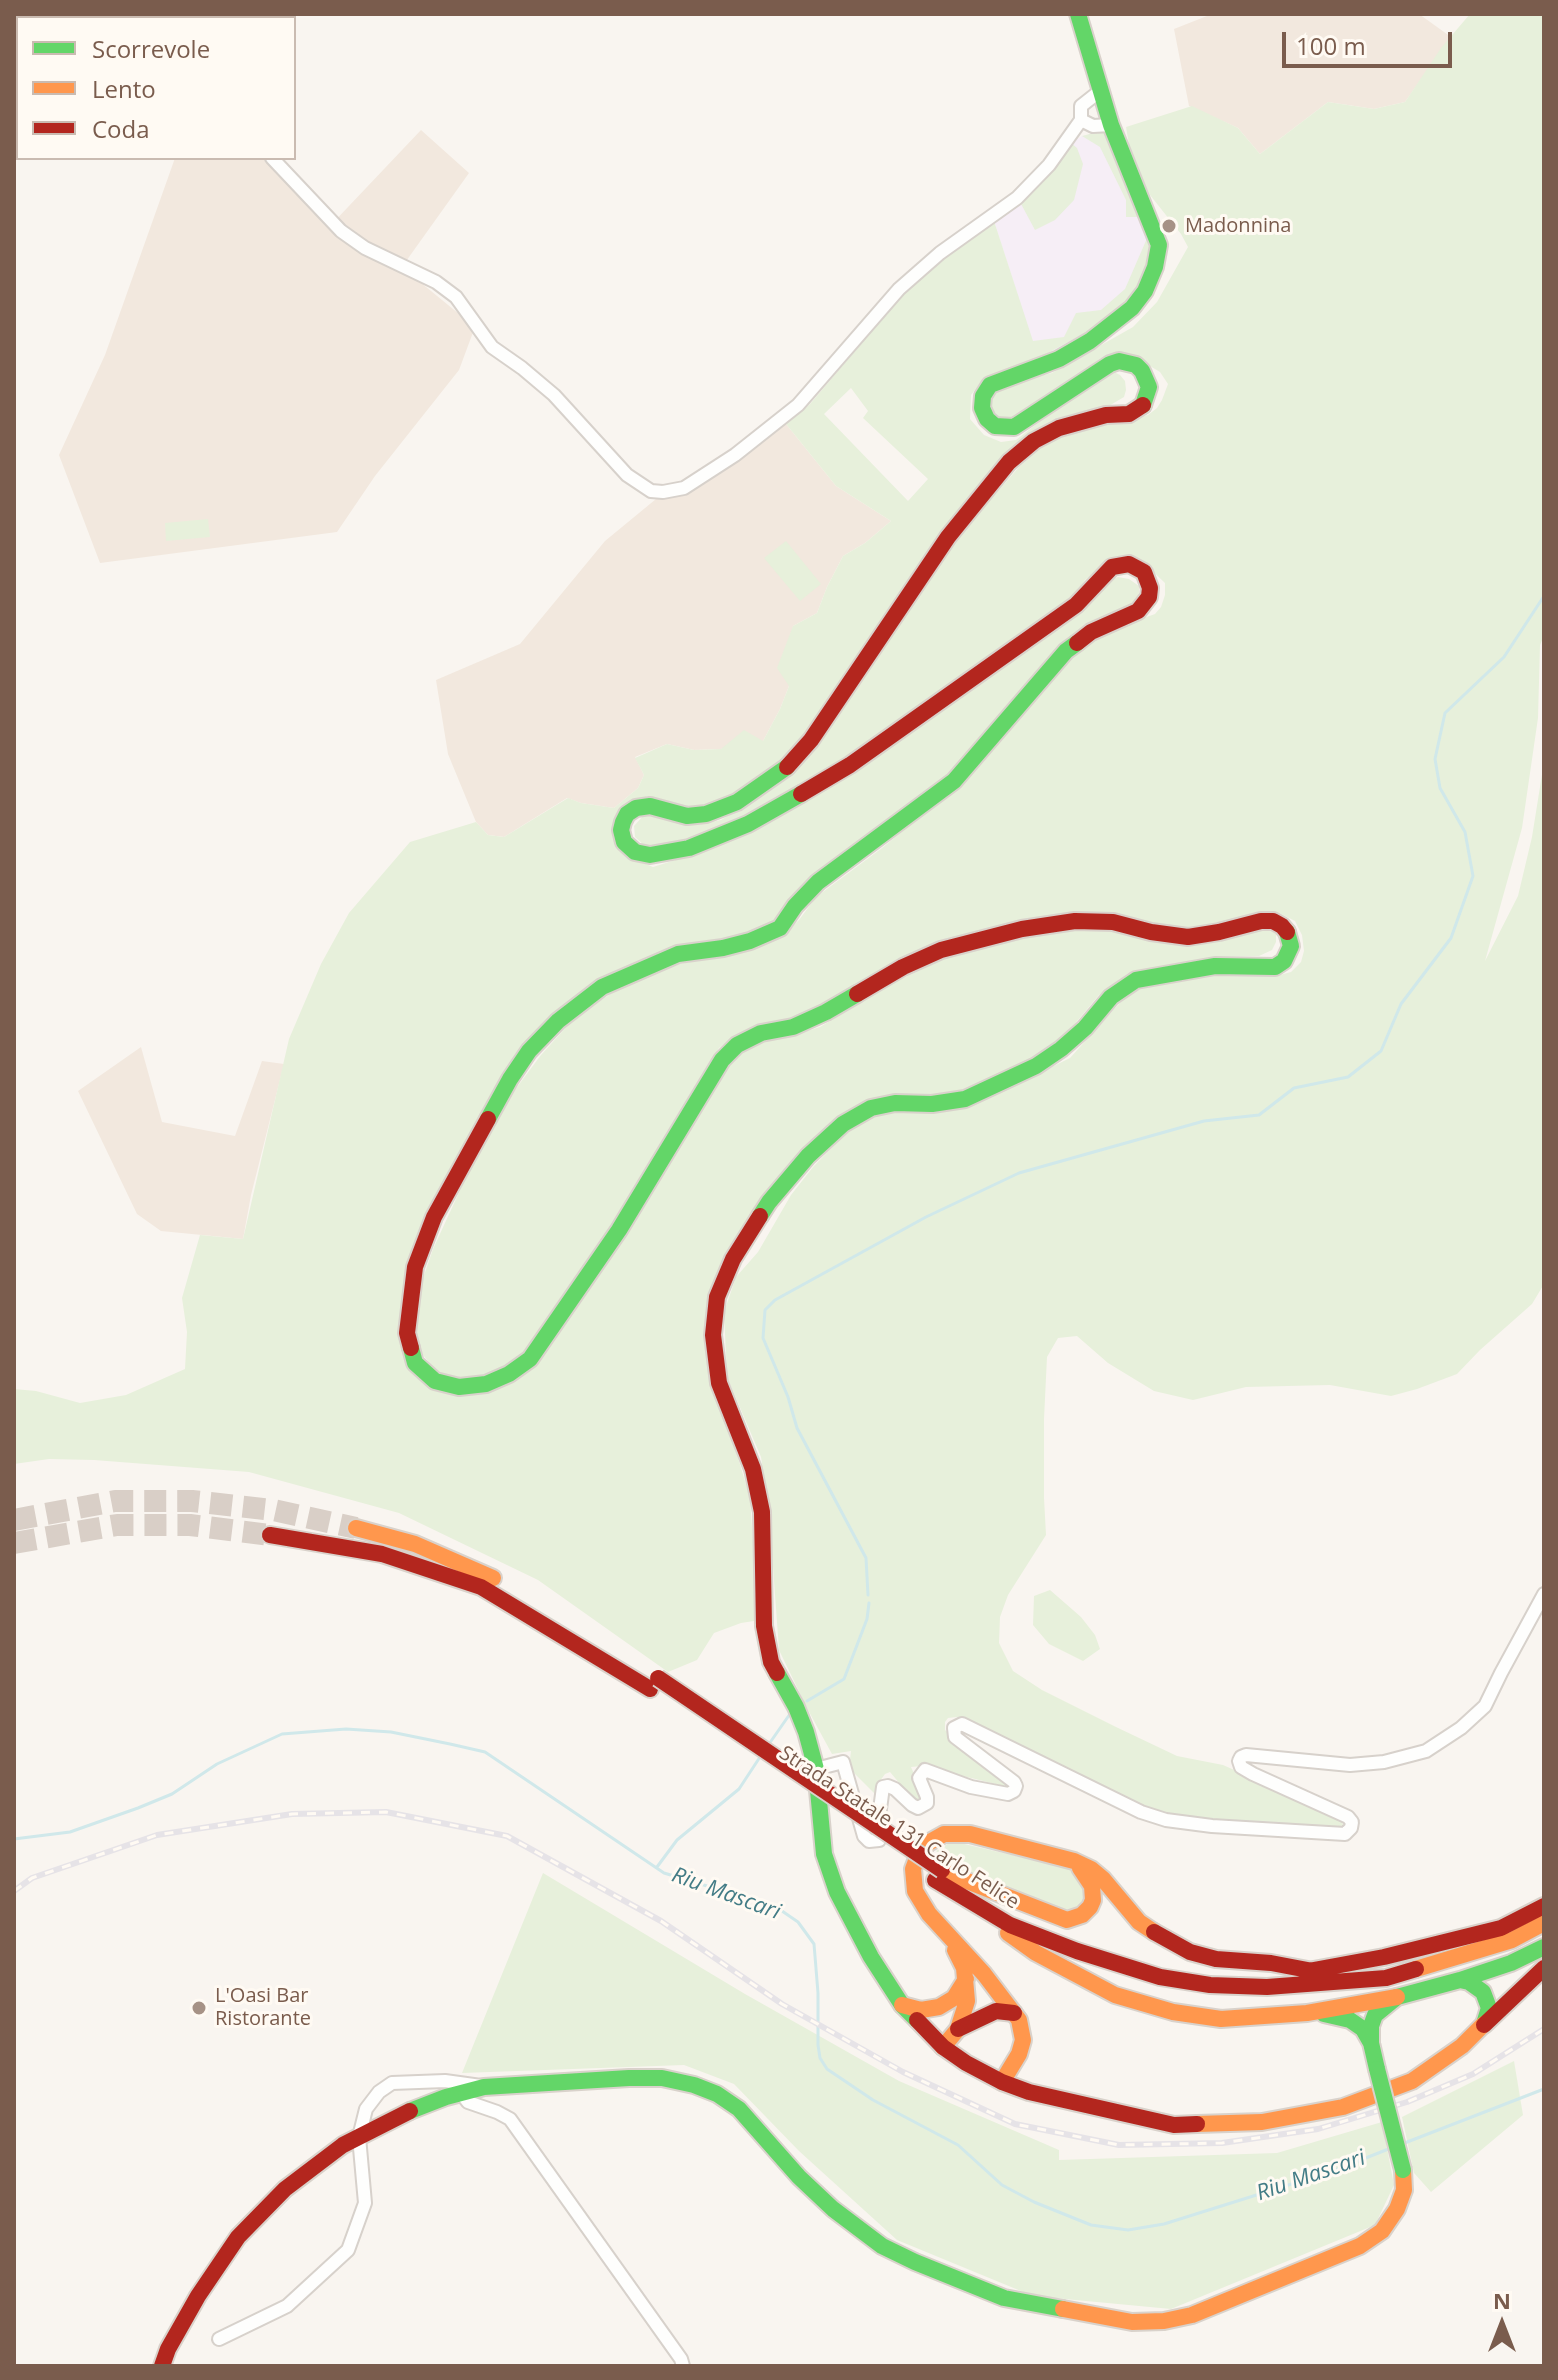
<!DOCTYPE html>
<style>
body{margin:0}
#map{position:relative;width:1558px;height:2380px;overflow:hidden;background:#f9f5f0;font-family:"Open Sans",sans-serif}
canvas{display:block}
.frame{position:absolute;inset:0;border:16px solid #7a5c4d;pointer-events:none}
.legend{position:absolute;left:16px;top:16px;width:280px;height:144px;box-sizing:border-box;background:#fffaf3;border:2px solid #cabbb1;margin:0;padding:10px 14px;list-style:none;font-size:24px;color:#7a5c4d}
.legend li{display:flex;align-items:center;gap:16px;height:40px}
.legend b{width:40px;border:2px solid #cabbb1}
.north{position:absolute;left:1462px;top:2284px;width:80px;height:80px;-webkit-text-stroke:6px #fffaf3;paint-order:stroke;rotate:0deg;font-size:22px;font-weight:700;line-height:32px;text-align:center;color:#7a5c4d}
.north::after{content:'';display:block;margin:auto;width:28px;height:36px;background:#7a5c4d;clip-path:polygon(50% 0,100% 100%,50% 72%,0 100%)}
.scale{position:absolute;left:1282px;top:32px;width:170px;height:36px;box-sizing:border-box;border:4px solid #7a5c4d;border-top:0;padding-left:10px;font-size:24px;line-height:28px;white-space:nowrap;color:#7a5c4d;-webkit-text-stroke:6px #fffaf3;paint-order:stroke}
</style>
<div id="map">
<canvas width="1558" height="2380"></canvas>
<div class="frame"></div>
<ul class="legend">
<li><b style="height:10px;background:#63d668"></b>Scorrevole</li>
<li><b style="height:10px;background:#ff974d"></b>Lento</li>
<li><b style="height:10px;background:#b3261e"></b>Coda</li>
</ul>
<div class="north">N</div>
<div class="scale">100 m</div>
</div>
<script>
const context = document.querySelector('canvas').getContext('2d');
context.lineJoin = 'round';
function fillPath(path, color) {
  context.fillStyle = color;
  context.fill(path, 'evenodd');
}
function toPath(rows) {
  const path = new Path2D();
  for (const r of rows) {
    path.moveTo(r[0], r[1]);
    for (let i = 2; i < r.length; i += 2) path.lineTo(r[i], r[i + 1]);
  }
  return path;
}
function stroke(path, color, width, dash) {
  context.strokeStyle = color;
  context.lineWidth = width;
  context.lineCap = dash ? 'butt' : 'round';
  context.setLineDash(dash || []);
  context.stroke(path);
}
function write(font, color, halo, rows, align = 'center') {
  context.font = font + ' "Open Sans",sans-serif';
  context.lineWidth = 6;
  context.setLineDash([]);
  context.textBaseline = 'middle';
  context.strokeStyle = halo;
  context.fillStyle = color;
  for (const [text, x, y, turn = 0] of rows) {
    context.save();
    context.translate(x, y);
    context.rotate((+turn || 0) * Math.PI / 180);
    context.textAlign = isNaN(turn) ? turn : align;
    if (halo) context.strokeText(text, 0, 0);
    context.fillText(text, 0, 0);
    context.restore();
  }
}
const residential = toPath([
 [14,14,264,14,263,18,18,18,18,40,14,39],
 [1212,14,1419,14,1451,37,1405,102,1374,109,1328,102,1260,154,1238,128,1189,106,1174,29],
 [421,130,469,173,399,271,420,282,475,327,459,370,375,476,337,532,100,563,59,455,105,355,175,158,264,158,330,226],
 [786,424,836,486,891,521,865,543,843,556,827,587,817,613,793,626,789,686,780,709,763,741,721,749,694,750,667,744,635,757,644,775,638,788,614,808,581,803,567,798,504,837,488,835,476,822,448,754,436,680,520,644,605,541,656,499,686,494],
 [141,1047,162,1122,235,1136,262,1061,284,1064,251,1195,243,1239,161,1231,137,1214,78,1091]
]);
const education = toPath([
 [1105,130,1148,236,1150,266,1094,328,1038,360,994,221,1071,143,1082,136]
]);
const green = toPath([
 [1470,14,1544,14,1544,636,1540,645,1538,718,1522,828,1485,961,1518,896,1532,837,1544,762,1544,1284,1532,1304,1480,1350,1457,1374,1417,1389,1391,1396,1330,1385,1246,1387,1193,1400,1154,1391,1108,1363,1077,1336,1058,1338,1047,1357,1044,1419,1044,1498,1046,1535,1008,1595,1000,1617,999,1643,1013,1671,1042,1690,1116,1727,1177,1756,1223,1765,1335,1815,1342,1821,1343,1825,1338,1828,1261,1825,1179,1817,1133,1804,1099,1785,966,1719,957,1717,948,1718,945,1722,945,1730,1012,1788,922,1766,911,1767,925,1799,920,1802,911,1797,890,1772,885,1774,877,1785,875,1794,849,1768,851,1751,832,1754,808,1710,779,1650,769,1511,761,1457,727,1377,724,1312,736,1277,758,1252,791,1195,813,1167,840,1139,862,1122,886,1111,970,1107,1070,1058,1115,1008,1134,989,1148,983,1211,974,1276,976,1291,972,1301,962,1304,951,1302,935,1295,921,1279,913,1260,911,1200,928,1174,928,1106,915,1014,924,818,1009,785,1022,759,1027,737,1035,719,1048,674,1129,627,1205,545,1320,524,1354,509,1369,487,1378,463,1380,448,1377,436,1371,423,1355,416,1337,416,1311,422,1281,433,1249,479,1149,511,1095,541,1055,569,1024,593,1005,614,992,651,974,680,964,753,950,778,939,799,920,816,897,882,848,950,792,1000,740,1075,651,1096,635,1155,614,1161,607,1165,595,1165,583,1144,563,1125,558,1109,561,1085,580,1071,601,874,741,765,809,716,834,667,848,645,846,635,837,634,826,643,816,650,814,677,822,696,825,721,820,762,795,789,775,804,761,829,728,959,536,1019,467,1046,443,1071,432,1148,415,1157,408,1162,400,1168,384,1160,372,1135,357,1115,355,1101,358,1015,421,998,420,991,413,989,396,1001,385,1052,373,1133,327,1157,302,1188,247,1181,234,1150,195,1131,156,1126,127,1192,106,1238,128,1260,154,1328,102,1374,109,1405,102,1441,48],
 [1105,130,1141,217,1126,217,1126,200,1100,147,1082,136],
 [1071,143,1077,148,1083,164,1074,200,1055,220,1035,230,1020,202],
 [994,221,1033,341,1064,337,1076,313,1101,310,1125,289,1148,236,1151,256,1141,286,1122,306,1094,328,1020,368,999,373,981,382,971,395,970,419,984,435,1001,442,1016,440,1095,378,1112,371,1120,375,1125,381,1126,390,1124,397,1107,407,1072,414,1051,421,1016,446,787,761,725,801,701,806,683,806,648,796,636,801,622,815,629,857,653,867,717,847,871,762,952,700,1070,620,1082,610,1105,582,1118,577,1129,579,1139,586,1139,593,1135,604,1092,625,950,779,776,923,738,938,682,947,592,985,484,1111,449,1170,417,1240,403,1296,399,1326,405,1351,429,1385,441,1391,468,1394,499,1387,524,1371,732,1058,757,1043,785,1038,820,1027,889,985,950,956,1041,931,1096,927,1176,943,1203,944,1265,928,1276,934,1276,942,1272,950,1259,956,1217,956,1127,974,1099,995,1063,1038,1033,1060,987,1081,953,1095,874,1099,844,1117,802,1154,756,1204,717,1274,708,1314,707,1350,720,1409,739,1461,750,1498,754,1557,754,1621,741,1623,714,1633,697,1660,668,1672,538,1580,399,1513,249,1472,94,1460,49,1459,14,1464,14,1389,36,1391,80,1403,126,1395,185,1369,187,1332,182,1298,200,1235,243,1239,289,1039,321,964,349,913,410,842,476,822,488,835,504,837,568,798,581,803,614,808,638,788,644,775,635,758,667,744,694,750,721,749,744,730,763,741,780,709,789,686,777,668,793,626,817,613,827,587,843,556,865,543,891,521,836,486,786,424,810,404,905,292,962,244],
 [851,388,868,411,863,418,928,479,908,501,824,414],
 [208,519,210,537,166,541,165,523],
 [786,541,821,584,800,601,764,558],
 [1050,1590,1081,1617,1095,1635,1100,1649,1083,1661,1049,1644,1033,1625,1034,1596],
 [949,1843,960,1843,1076,1870,1082,1878,1084,1903,1071,1915,973,1879,936,1851],
 [543,1873,745,1994,899,2081,1059,2150,1059,2160,1277,2153,1382,2122,1394,2185,1375,2225,1171,2309,1033,2296,897,2240,799,2151,734,2084,684,2065,462,2073],
 [1514,2061,1523,2115,1431,2192,1414,2173,1402,2117]
]);
const stream = toPath([
 [868,1595,866,1558,797,1428,788,1397,763,1338,765,1310,775,1300,926,1217,1019,1173,1204,1121,1259,1115,1294,1088,1348,1077,1381,1051,1401,1004,1451,938,1473,876,1465,832,1440,788,1435,759,1445,713,1504,657,1544,596],
 [807,1701,844,1679,867,1619,869,1603],
 [769,1744,792,1711],
 [14,1839,70,1832,138,1808,172,1794,217,1764,282,1734,346,1729,391,1732,450,1744,485,1752,664,1873,760,1902,782,1911,798,1922,814,1944,818,1993,818,2045,820,2058,827,2069,873,2100,958,2145,1002,2185,1034,2202,1091,2225,1128,2230,1164,2224,1333,2171,1391,2148],
 [657,1867,677,1840,739,1789,760,1757],
 [1402,2144,1544,2089]
]);
const highwayTunnel = toPath([
 [14,1520,115,1501,192,1501,273,1510,356,1528],
 [14,1543,117,1525,190,1525,270,1535]
]);
const street = toPath([
 [14,44,18,44],
 [1081,120,1093,126,1111,125],
 [272,158,341,231,365,248,436,282,456,297,492,347,522,368,554,395,627,475,651,491,663,492,684,488,735,455,798,405,899,289,940,253,1017,198,1049,165,1081,120,1081,106,1100,91],
 [816,1769,843,1762,864,1836,869,1841,879,1840,881,1832,880,1809,883,1787,888,1786,895,1789,912,1805,918,1808,927,1803,927,1797,919,1778,925,1770,971,1787,1008,1794,1014,1791,1016,1786,1014,1782,955,1737,954,1728,962,1724,1141,1812,1166,1820,1212,1826,1345,1834,1351,1828,1352,1822,1348,1817,1253,1774,1241,1767,1239,1761,1241,1757,1246,1755,1350,1765,1384,1762,1426,1751,1461,1728,1485,1706,1501,1673,1544,1594],
 [461,2093,468,2102,497,2112,510,2119,681,2359,683,2366],
 [219,2339,287,2306,348,2250,365,2203,359,2137,366,2109,379,2092,392,2083,445,2081,481,2086]
]);
const fast = toPath([
 [1078,14,1111,125,1159,245,1155,267,1145,291,1132,308,1090,341,1059,359,990,385,983,396,982,408,987,419,995,426,1014,427,1110,364,1119,361,1136,365,1142,371,1149,387,1143,405],
 [787,767,737,802,706,814,687,816,650,806,636,808,627,814,623,822,621,830,624,842,635,852,650,855,689,848,748,824,801,794],
 [488,1119,510,1079,529,1051,558,1021,602,987,678,954,723,948,750,941,780,928,795,906,818,882,954,781,1066,651,1077,643],
 [760,1216,769,1202,808,1156,843,1124,871,1108,895,1103,932,1104,965,1099,1036,1066,1061,1049,1085,1028,1111,997,1136,980,1215,966,1275,967,1284,961,1291,946,1287,932],
 [411,1348,415,1363,435,1381,459,1387,486,1384,509,1374,530,1359,619,1230,722,1060,737,1045,761,1033,793,1027,826,1012,857,994],
 [777,1673,796,1707,806,1732,816,1769,824,1854,837,1892,871,1957,902,2005,917,2020],
 [1460,1980,1511,1963,1544,1947],
 [1324,2014,1350,2020,1363,2029,1371,2043],
 [1377,2069,1371,2043,1371,2026,1375,2015,1397,1997,1460,1980,1469,1982,1483,1992,1489,2008,1484,2024],
 [410,2111,446,2097,484,2087,629,2078,662,2078,694,2085,717,2094,739,2109,799,2177,833,2209,882,2246,915,2262,1004,2298,1063,2309]
]);
const slow = toPath([
 [356,1528,415,1544,493,1578],
 [949,1874,1067,1920,1082,1915,1090,1907,1093,1900,1092,1886,1080,1868],
 [1008,1933,1036,1953,1115,1995,1173,2012,1221,2019,1307,2013,1397,1997],
 [1416,1969,1512,1940,1544,1923],
 [902,2005,921,2010,939,2007,954,1998,966,1979],
 [943,2047,958,2029,967,2001,964,1968,955,1950],
 [1002,2082,1019,2054,1023,2040,1019,2020,984,1974,929,1914,915,1891,913,1869,919,1853,928,1843,944,1834,970,1834,1074,1861,1091,1869,1103,1879,1139,1922,1154,1932],
 [1197,2124,1262,2122,1343,2107,1412,2081,1462,2046,1484,2024],
 [1063,2309,1132,2322,1164,2321,1192,2315,1360,2246,1382,2231,1397,2209,1404,2190,1403,2170]
]);
const jam = toPath([
 [787,767,811,740,948,537,1009,462,1034,441,1059,428,1106,415,1129,414,1143,405],
 [801,794,850,765,1076,605,1112,567,1129,564,1144,572,1150,588,1149,597,1138,611,1091,632,1077,643],
 [857,994,903,967,941,950,1022,929,1075,921,1113,922,1151,932,1188,937,1219,932,1261,921,1273,921,1282,926,1287,932],
 [760,1216,733,1259,717,1297,713,1335,719,1383,753,1469,762,1512,764,1626,771,1662,777,1673],
 [411,1348,407,1333,415,1267,434,1217,488,1119],
 [270,1535,382,1554,481,1587,650,1689],
 [935,1880,1010,1925,1077,1951,1160,1977,1210,1985,1267,1987,1386,1978,1416,1969],
 [1154,1932,1190,1952,1216,1959,1271,1963,1313,1971],
 [1308,1971,1384,1957,1501,1928,1544,1906],
 [917,2020,943,2047,966,2063,1002,2082,1029,2092,1174,2125,1197,2124],
 [1484,2025,1544,1968],
 [958,2029,996,2011,1014,2013],
 [162,2366,168,2349,198,2296,238,2237,285,2189,343,2145,410,2111]
]);
const rail = toPath([
 [14,1891,32,1878,157,1835,292,1814,386,1812,507,1836,661,1921,782,2004,903,2072,1015,2124,1119,2145,1222,2143,1318,2129,1407,2102,1473,2074,1544,2029]
]);
const fastBridge = toPath([
 [1377,2069,1403,2170]
]);
const jamBridge = toPath([
 [658,1678,942,1870]
]);
const markers = [
 [1169,226,8,"#a69286"],
 [199,2008,8,"#a69286"]
];
const poiNames = [
 ["Madonnina",1185,226],
 ["L'Oasi Bar",215,1996],
 ["Ristorante",215,2019]
];
const streetNames = [
 ["Strada Statale 131 Carlo Felice",899,1828,33]
];
const waterNames = [
 ["Riu Mascari",726,1894,20],
 ["Riu Mascari",1311,2176,-19]
];
fillPath(residential, '#f2e8de');
fillPath(education, '#f6eef6');
fillPath(green, '#e7f0db');
stroke(stream, '#d0e8ea', 3);
stroke(highwayTunnel, '#d9cfc7', 22, [22, 11]);
stroke(street, '#d7d1cb', 16);
stroke(fast, '#d9d2cb', 20);
stroke(slow, '#d9d2cb', 20);
stroke(jam, '#d9d2cb', 20);
stroke(street, '#fefefd', 12);
stroke(fast, '#63d668', 16);
stroke(slow, '#ff974d', 16);
stroke(jam, '#b3261e', 16);
stroke(rail, '#e6e3e7', 6);
stroke(rail, '#fffaf3', 3, [9]);
stroke(fastBridge, '#d9d2cb', 20, []);
stroke(jamBridge, '#d9d2cb', 20, []);
stroke(fastBridge, '#63d668', 16);
stroke(jamBridge, '#b3261e', 16);
for (const [x, y, r, color] of markers) {
  const dot = new Path2D();
  dot.arc(x, y, r, 0, 2 * Math.PI);
  context.fillStyle = color;
  context.fill(dot);
  stroke(dot, '#fffaf3', 3);
}
write('20px', '#7a5c4d', '#fffaf3', poiNames, 'left');
write('20px', '#7a5c4d', '#fffaf3', streetNames);
write('italic 22px', '#437c86', '#fffaf3', waterNames);
</script>
